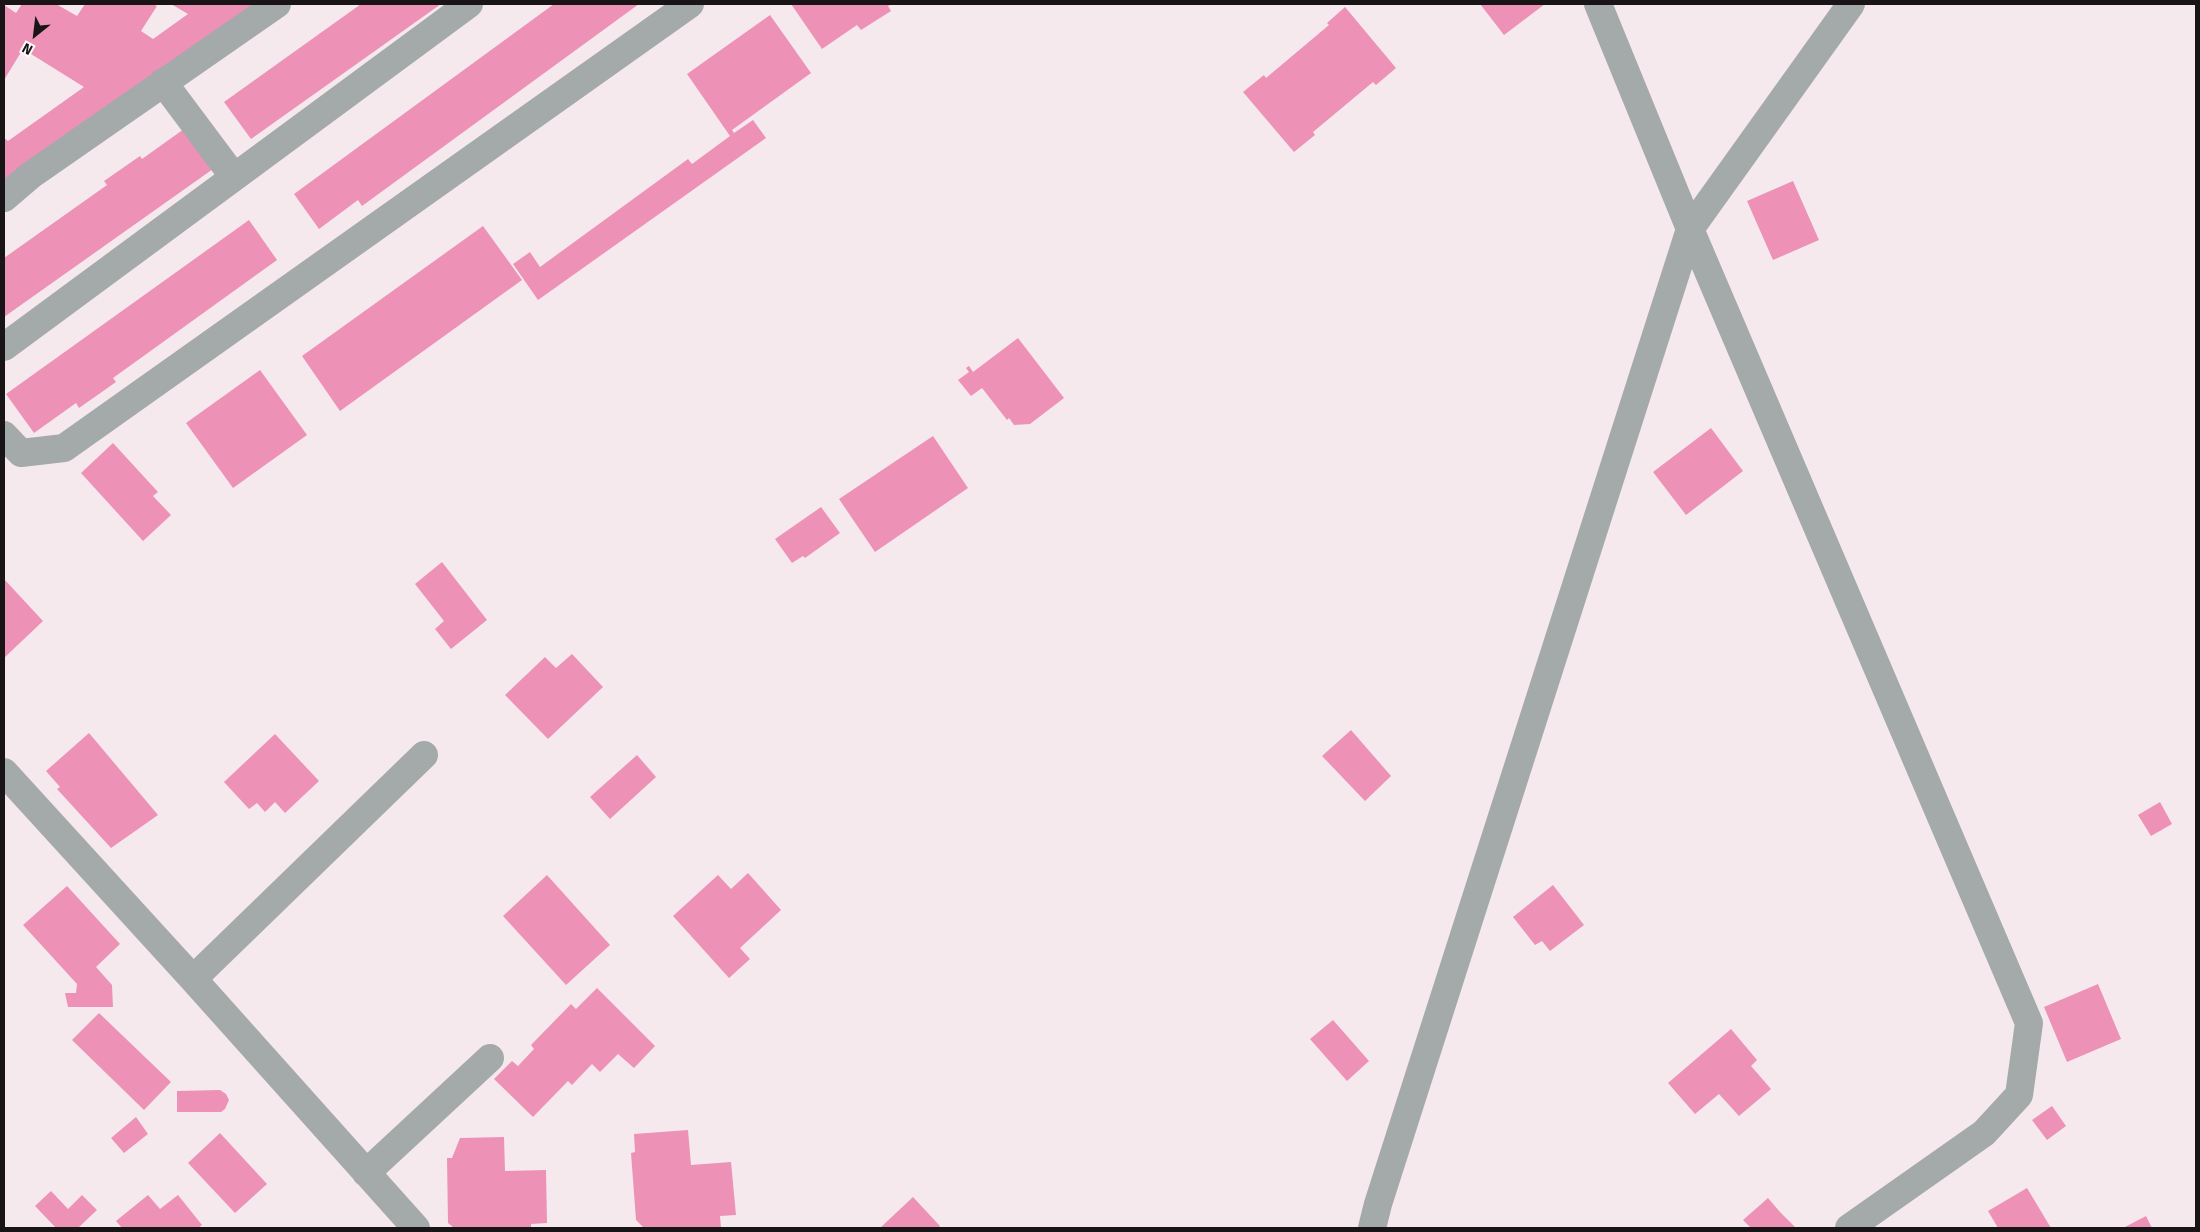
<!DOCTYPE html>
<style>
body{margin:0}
#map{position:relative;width:2200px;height:1232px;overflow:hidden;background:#f6e9ed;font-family:"Fira Sans",sans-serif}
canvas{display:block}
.frame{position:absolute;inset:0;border:5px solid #191516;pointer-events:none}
.north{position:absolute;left:10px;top:10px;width:50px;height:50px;-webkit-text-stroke:4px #fef9fa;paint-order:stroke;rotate:209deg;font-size:14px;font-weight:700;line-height:20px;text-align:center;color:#191516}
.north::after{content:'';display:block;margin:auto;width:18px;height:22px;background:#191516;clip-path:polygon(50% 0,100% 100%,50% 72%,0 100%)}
</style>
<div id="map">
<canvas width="2200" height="1232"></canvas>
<div class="frame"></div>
<div class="north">N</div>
</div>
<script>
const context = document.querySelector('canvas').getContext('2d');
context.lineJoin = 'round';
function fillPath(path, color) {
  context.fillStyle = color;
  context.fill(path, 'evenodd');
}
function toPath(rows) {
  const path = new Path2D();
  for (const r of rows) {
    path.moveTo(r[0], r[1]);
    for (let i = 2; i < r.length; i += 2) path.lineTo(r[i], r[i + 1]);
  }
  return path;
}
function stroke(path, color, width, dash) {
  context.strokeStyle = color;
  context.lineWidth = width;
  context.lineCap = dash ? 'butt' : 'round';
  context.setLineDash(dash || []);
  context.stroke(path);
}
const building = toPath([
 [22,4,56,4,77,16,85,4,152,4,157,6,141,31,153,39,188,14,171,4,257,4,4,183,4,138,8,141,84,87,23,49,4,80,4,5,16,13],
 [361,4,441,4,251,139,224,102],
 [554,4,639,4,362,206,358,200,319,229,294,194],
 [791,4,892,4,888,6,891,11,861,30,857,25,822,49],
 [1480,4,1545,4,1504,35],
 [1345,7,1396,68,1376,85,1373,82,1313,132,1315,135,1294,152,1243,92,1264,75,1266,78,1329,25,1327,23],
 [770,15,811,73,732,130,734,133,753,120,766,138,538,300,513,264,530,252,540,267,688,159,692,164,730,136,687,74],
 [184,129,213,169,4,317,4,258,107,185,104,181,140,156,142,159],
 [1793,181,1819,240,1773,260,1747,201],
 [249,220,277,260,113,378,116,382,79,408,76,403,34,433,6,394],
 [483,226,522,280,340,411,302,356],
 [1018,338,1064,398,1030,424,1014,425,1009,418,1007,420,982,388,971,396,958,380,969,372,966,368,969,366,973,372],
 [260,370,307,435,233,488,186,423],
 [1711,428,1743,471,1686,515,1653,472],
 [933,436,968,488,875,552,839,499],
 [113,443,158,492,153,496,171,515,143,541,81,473],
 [821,507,840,533,805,558,803,556,792,563,775,539],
 [442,562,487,620,451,649,435,629,444,621,415,584],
 [4,579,43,621,4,658],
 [572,654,603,687,548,739,505,695,545,657,556,668],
 [1351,730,1391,776,1365,801,1322,756],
 [89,733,158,815,111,848,57,789,60,787,46,771],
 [275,734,319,781,285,813,275,802,265,812,257,803,249,809,224,782],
 [637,755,656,777,610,819,590,797],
 [2160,802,2172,824,2151,836,2138,815],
 [748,873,781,910,740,948,750,959,729,978,673,916,718,875,731,889],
 [547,875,610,945,566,985,503,916],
 [1553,885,1584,925,1550,951,1542,941,1535,945,1513,917],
 [67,886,120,944,96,967,112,985,113,1007,68,1007,65,993,76,993,77,984,23,925],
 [2098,984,2121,1039,2067,1062,2044,1007],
 [597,988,655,1046,634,1068,618,1054,600,1072,592,1064,572,1085,568,1081,533,1117,494,1079,512,1061,518,1066,534,1049,531,1045,571,1004,576,1009],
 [99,1013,171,1082,144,1110,72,1040],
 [1333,1020,1369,1061,1347,1081,1310,1039],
 [1731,1029,1757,1060,1751,1066,1771,1089,1739,1116,1719,1094,1695,1114,1668,1083],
 [220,1090,226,1094,229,1100,225,1109,221,1112,177,1112,177,1091],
 [2052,1106,2066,1126,2047,1140,2032,1120],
 [136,1117,148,1134,124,1153,111,1138],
 [688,1130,691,1165,731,1162,736,1215,720,1216,721,1228,644,1228,636,1220,631,1153,635,1152,634,1134],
 [220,1133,267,1184,235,1213,188,1163],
 [504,1137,505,1171,546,1170,547,1223,531,1224,531,1228,454,1228,448,1223,447,1158,452,1158,460,1138],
 [2027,1188,2051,1228,1998,1228,1988,1211],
 [51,1191,68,1209,82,1195,97,1210,78,1228,56,1228,35,1206],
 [148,1195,160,1209,178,1195,202,1225,198,1228,122,1228,116,1221],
 [913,1197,940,1226,938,1228,880,1228],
 [1768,1198,1780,1212,1796,1228,1751,1228,1743,1220],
 [2146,1216,2152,1228,2123,1228]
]);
const street = toPath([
 [1598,4,1690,229,2029,1023,2019,1095,1984,1133,1849,1228],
 [163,82,234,177],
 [4,198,31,175,277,4],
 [4,347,469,4],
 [4,435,21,453,64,448,690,4],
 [4,772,193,979,416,1228],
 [193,979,424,755],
 [366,1173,490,1058],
 [1372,1228,1378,1204,1690,229,1851,4]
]);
fillPath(building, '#ed91b7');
stroke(street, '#a4aaaa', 28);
</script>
